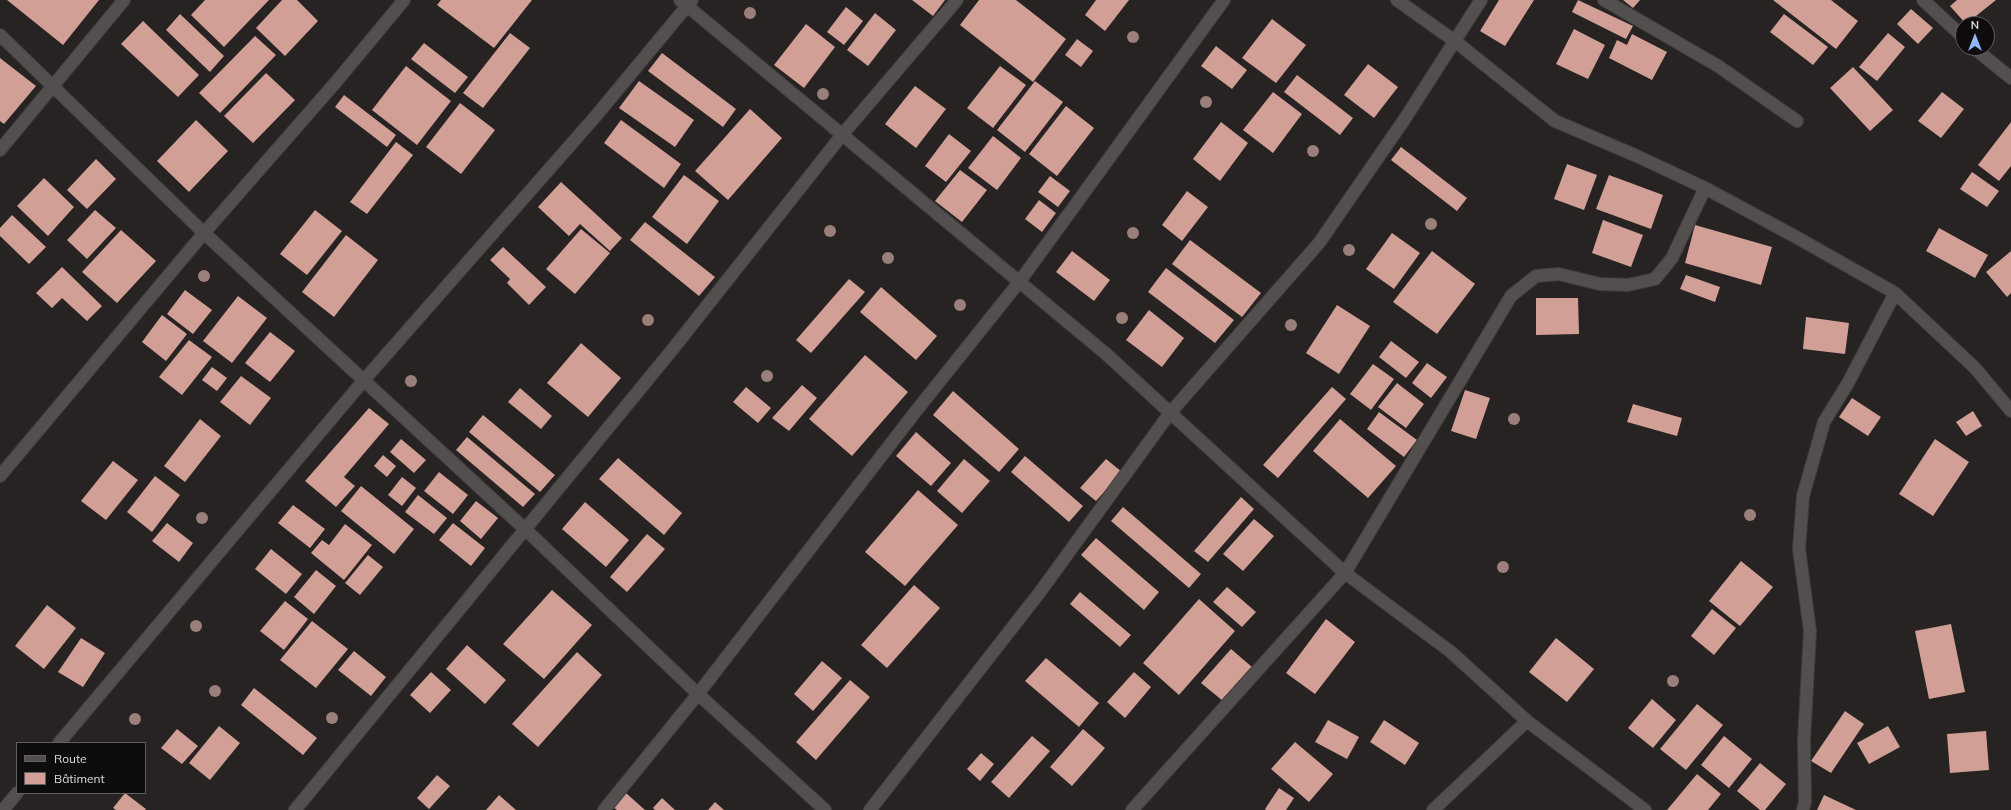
<!DOCTYPE html>
<meta charset="utf-8">
<style>
body{margin:0}
#map{position:relative;width:2011px;height:810px;overflow:hidden;background:#262322;font-family:Mulish,sans-serif}
canvas{display:block}
.legend{position:absolute;left:16px;top:742px;width:130px;height:52px;box-sizing:border-box;background:#0e0c0c;border:1px solid #615f5f;margin:0;padding:5px 7px;list-style:none;font-size:12px;color:#dedcdc}
.legend li{display:flex;align-items:center;gap:8px;height:20px}
.legend b{width:20px;border:1px solid #615f5f}
.north{position:absolute;left:1955px;top:16px;width:40px;height:40px;box-sizing:border-box;background:#0e0c0c;border:1px solid #615f5f;border-radius:50%;rotate:0deg;font-size:11px;font-weight:700;line-height:16px;text-align:center;color:#dedcdc}
.north::after{content:'';display:block;margin:auto;width:14px;height:18px;background:#8fb8fd;clip-path:polygon(50% 0,100% 100%,50% 72%,0 100%)}
</style>
<div id="map">
<canvas width="2011" height="810"></canvas>
<ul class="legend">
<li><b style="height:5px;background:#534f4e"></b>Route</li>
<li><b style="height:11px;background:#d29f96"></b>Bâtiment</li>
</ul>
<div class="north">N</div>
</div>
<script>
const context = document.querySelector('canvas').getContext('2d');
context.lineJoin = 'round';
function fillPath(path, color) {
  context.fillStyle = color;
  context.fill(path, 'evenodd');
}
function toPath(rows) {
  const path = new Path2D();
  for (const r of rows) {
    path.moveTo(r[0], r[1]);
    for (let i = 2; i < r.length; i += 2) path.lineTo(r[i], r[i + 1]);
  }
  return path;
}
function stroke(path, color, width, dash) {
  context.strokeStyle = color;
  context.lineWidth = width;
  context.lineCap = dash ? 'butt' : 'round';
  context.setLineDash(dash || []);
  context.stroke(path);
}
const building = toPath([
 [7,0,99,0,63,45],
 [205,0,269,0,224,47,191,15],
 [282,0,297,0,318,21,285,56,256,28],
 [441,0,532,0,494,48,437,5],
 [912,0,945,0,933,16],
 [979,0,1016,0,1066,39,1033,82,960,25],
 [1096,0,1129,0,1105,31,1085,15],
 [1499,0,1534,0,1505,46,1480,31],
 [1578,0,1633,26,1626,39,1572,12],
 [1623,0,1640,0,1633,8],
 [1773,0,1831,0,1858,21,1836,49],
 [1957,0,1996,0,1966,24,1950,6],
 [846,7,863,21,844,45,827,32],
 [1911,9,1933,28,1918,44,1897,24],
 [875,13,896,30,868,66,847,50],
 [180,14,224,56,210,72,166,30],
 [1784,14,1828,47,1813,65,1770,32],
 [1272,19,1306,45,1276,83,1242,58],
 [143,21,199,75,178,97,121,44],
 [806,24,835,47,804,88,774,65],
 [1574,29,1605,45,1588,79,1556,64],
 [510,33,530,48,483,108,463,93],
 [1888,33,1905,47,1877,81,1859,67],
 [1632,34,1667,52,1652,80,1609,58,1617,40,1627,45],
 [255,36,276,55,220,113,199,93],
 [1077,39,1093,51,1081,67,1065,55],
 [424,43,468,77,455,93,411,59],
 [1216,46,1247,70,1232,89,1201,66],
 [662,53,736,109,723,127,648,71],
 [0,58,36,86,4,124,0,121],
 [1368,64,1398,87,1374,118,1344,95],
 [406,66,451,101,417,145,372,110],
 [1000,66,1026,85,993,128,967,108],
 [1853,67,1893,110,1870,131,1830,88],
 [266,73,295,100,253,143,224,116],
 [1297,75,1353,118,1340,135,1284,92],
 [639,81,694,120,675,147,619,108],
 [1035,81,1063,102,1025,152,997,130],
 [915,86,946,109,916,148,885,124],
 [1273,92,1302,114,1273,153,1243,130],
 [1942,92,1964,109,1941,138,1918,121],
 [344,95,396,135,387,147,335,107],
 [460,103,495,130,461,174,426,147],
 [1066,106,1094,128,1057,176,1029,154],
 [750,109,782,138,728,200,695,171],
 [196,120,228,151,189,192,157,161],
 [621,120,681,164,664,188,604,143],
 [1221,122,1248,143,1220,181,1193,159],
 [2011,122,2011,166,1999,181,1978,165],
 [949,134,971,151,946,182,925,166],
 [993,136,1021,158,997,190,968,168],
 [396,142,413,155,367,214,350,202],
 [1401,147,1467,198,1457,211,1391,160],
 [96,159,116,179,87,209,67,190],
 [1567,164,1597,175,1584,210,1554,199],
 [960,170,987,190,962,222,935,201],
 [1972,172,1999,191,1987,207,1960,189],
 [684,175,719,201,687,244,652,217],
 [1609,175,1663,195,1651,229,1596,209],
 [1050,176,1070,191,1058,207,1038,192],
 [44,178,74,207,48,236,17,206],
 [561,182,622,238,610,251,580,224,569,236,538,207],
 [1187,191,1208,207,1182,241,1162,225],
 [1039,200,1056,213,1042,232,1025,219],
 [95,210,116,228,87,259,67,240],
 [315,210,342,231,307,275,280,254],
 [12,215,46,247,29,264,0,236,0,228],
 [1603,220,1643,235,1631,267,1592,253],
 [645,222,715,277,699,296,630,240],
 [1695,225,1772,247,1761,285,1685,263],
 [1939,228,1988,255,1975,278,1926,251],
 [581,229,610,253,575,294,546,269],
 [121,230,156,261,117,303,82,272],
 [1392,233,1420,253,1394,289,1366,269],
 [346,235,378,260,334,317,302,292],
 [1190,240,1261,293,1242,317,1172,264],
 [503,247,546,287,529,305,507,283,510,279,490,260],
 [1072,251,1110,280,1094,301,1056,272],
 [1432,251,1475,284,1437,334,1393,302],
 [2011,251,2011,293,2007,297,1986,272],
 [62,267,102,306,87,321,62,298,52,308,36,293],
 [1166,268,1234,320,1215,343,1148,292],
 [1686,275,1720,287,1715,302,1680,289],
 [849,279,865,292,811,353,796,340],
 [881,287,937,336,916,360,860,312],
 [185,290,212,310,193,334,167,314],
 [238,296,267,318,232,363,203,341],
 [1536,298,1578,298,1579,334,1536,335],
 [1337,305,1370,326,1339,374,1306,353],
 [1149,310,1184,338,1162,367,1126,340],
 [162,315,187,334,166,361,142,342],
 [1806,317,1849,323,1845,354,1803,349],
 [270,332,295,351,270,382,245,363],
 [189,340,212,357,182,395,159,377],
 [1391,341,1419,362,1406,378,1379,357],
 [581,343,621,378,588,417,547,383],
 [865,355,908,392,852,456,809,419],
 [1427,363,1447,377,1431,398,1412,383],
 [1373,364,1394,379,1371,410,1350,394],
 [212,367,227,378,217,391,202,380],
 [241,376,271,398,250,425,220,402],
 [1397,383,1424,404,1406,428,1378,407],
 [802,385,817,398,789,431,772,418],
 [746,387,771,408,758,423,733,402],
 [1332,387,1346,399,1278,478,1263,465],
 [520,388,552,416,541,429,508,402],
 [1465,390,1490,398,1476,439,1451,431],
 [953,391,1019,449,999,472,933,415],
 [1852,398,1881,417,1868,436,1839,417],
 [1633,404,1682,418,1677,436,1627,422],
 [369,408,389,424,344,477,355,486,336,507,305,481],
 [1973,411,1982,426,1966,436,1956,422],
 [1379,412,1417,440,1404,457,1367,429],
 [483,415,555,475,540,492,469,432],
 [200,419,221,436,185,482,164,466],
 [1340,419,1396,466,1368,498,1313,451],
 [916,432,951,463,931,486,896,456],
 [467,437,535,494,523,507,456,450],
 [401,439,426,460,414,473,390,452],
 [1935,439,1969,462,1933,516,1899,494],
 [383,455,396,466,387,477,374,466],
 [1025,456,1083,506,1069,522,1011,472],
 [618,458,682,513,664,535,599,479],
 [964,459,990,481,962,513,937,491],
 [1106,459,1122,472,1096,501,1080,488],
 [113,461,138,480,106,520,81,501],
 [439,472,468,495,453,514,424,491],
 [155,476,180,495,152,532,127,512],
 [402,477,416,488,402,506,388,495],
 [361,486,414,529,394,554,341,511],
 [918,490,958,525,905,586,865,552],
 [418,495,447,518,434,534,405,512],
 [1241,497,1254,509,1208,562,1194,551],
 [476,501,498,518,481,539,460,521],
 [585,502,629,540,606,567,562,529],
 [293,505,325,529,310,548,278,523],
 [1123,507,1201,574,1189,588,1111,521],
 [1254,519,1274,536,1243,571,1223,554],
 [167,523,193,543,179,562,152,541],
 [453,523,485,548,471,566,439,540],
 [345,524,372,545,344,580,311,553,322,540,329,545],
 [647,534,665,549,627,592,610,577],
 [1096,538,1159,592,1144,610,1081,555],
 [271,549,302,574,286,594,255,569],
 [368,555,383,567,360,595,345,583],
 [1741,561,1773,587,1740,626,1709,601],
 [316,570,336,586,314,614,294,597],
 [914,585,940,608,887,668,861,645],
 [1227,587,1256,612,1242,627,1213,602],
 [552,590,592,625,544,679,503,644],
 [1080,592,1131,635,1120,647,1070,604],
 [1199,599,1235,631,1179,695,1143,663],
 [285,601,308,619,284,650,260,631],
 [47,605,76,628,44,669,15,646],
 [1712,609,1736,628,1714,655,1691,636],
 [1326,619,1355,642,1315,694,1286,673],
 [312,621,348,649,316,688,280,660],
 [1951,624,1965,692,1929,699,1915,631],
 [81,638,105,653,83,687,58,672],
 [1556,638,1594,669,1567,702,1529,672],
 [467,645,506,680,485,704,446,669],
 [1231,649,1252,667,1223,701,1201,683],
 [354,651,386,677,371,696,338,670],
 [577,652,602,675,538,747,512,724],
 [1046,658,1099,703,1079,727,1025,681],
 [822,661,842,678,813,711,794,694],
 [431,672,451,690,430,713,410,695],
 [1134,672,1151,687,1125,718,1107,702],
 [850,680,870,697,816,760,796,742],
 [254,688,317,738,303,755,241,705],
 [1652,699,1676,720,1653,748,1628,728],
 [1697,704,1723,725,1686,770,1660,749],
 [1845,711,1864,724,1831,773,1811,761],
 [1328,720,1359,737,1347,759,1315,742],
 [1384,720,1419,743,1405,765,1370,742],
 [219,726,240,743,210,780,189,763],
 [1888,726,1900,747,1869,764,1857,743],
 [177,729,198,746,182,764,161,748],
 [1083,729,1105,748,1072,786,1050,767],
 [1986,731,1989,770,1950,773,1947,734],
 [1032,736,1050,751,1009,798,991,782],
 [1724,736,1752,759,1729,788,1701,765],
 [1295,742,1333,774,1309,802,1271,769],
 [981,753,994,764,980,781,967,769],
 [1760,763,1786,784,1765,810,1760,810,1737,791],
 [1697,774,1721,794,1708,810,1667,810],
 [437,775,450,786,429,809,417,798],
 [1279,788,1294,798,1286,810,1266,810,1265,809],
 [125,793,146,809,145,810,116,810,113,808],
 [626,793,645,810,617,810,613,807],
 [499,795,516,810,486,810],
 [1824,795,1856,810,1817,810],
 [662,798,675,810,655,810,653,808],
 [715,802,724,810,708,810]
]);
const minor = toPath([
 [680,0,1105,353,1345,573,1451,652,1527,721,1645,810],
 [1397,0,1456,42,1555,121,1639,157,1705,188,1796,237,1895,293,1975,368,2011,411],
 [1604,0,1718,66,1797,121],
 [1923,0,1963,37],
 [0,35,204,233,526,530,698,694,825,810],
 [1974,48,2011,78],
 [0,150,124,0],
 [0,476,204,233,336,82,404,0],
 [59,743,364,380,595,117,692,0],
 [3,810,17,793],
 [295,810,672,350,842,135,957,0],
 [604,810,698,694,916,411,1020,281,1224,0],
 [870,810,1040,592,1170,413,1319,243,1404,120,1481,0],
 [1132,810,1345,573,1511,296,1536,276,1559,274,1600,284,1628,285,1655,279,1672,258,1705,188],
 [1433,810,1527,721],
 [1803,810,1805,802,1804,740,1810,631,1799,549,1803,496,1824,422,1848,383,1895,293]
]);
const trees = [
 [750,13],
 [1133,37],
 [823,94],
 [1206,102],
 [1313,151],
 [1431,224],
 [830,231],
 [1133,233],
 [1349,250],
 [888,258],
 [204,276],
 [960,305],
 [1122,318],
 [648,320],
 [1291,325],
 [767,376],
 [411,381],
 [1514,419],
 [1750,515],
 [202,518],
 [1503,567],
 [196,626],
 [1673,681],
 [215,691],
 [332,718],
 [135,719]
];
fillPath(building, '#d29f96');
stroke(minor, '#413e3e', 14);
stroke(minor, '#534f4e', 12);
context.fillStyle = '#9b7f7b';
for (const [x, y] of trees) {
  context.beginPath();
  context.arc(x, y, 6, 0, 2 * Math.PI);
  context.fill();
}
</script>
